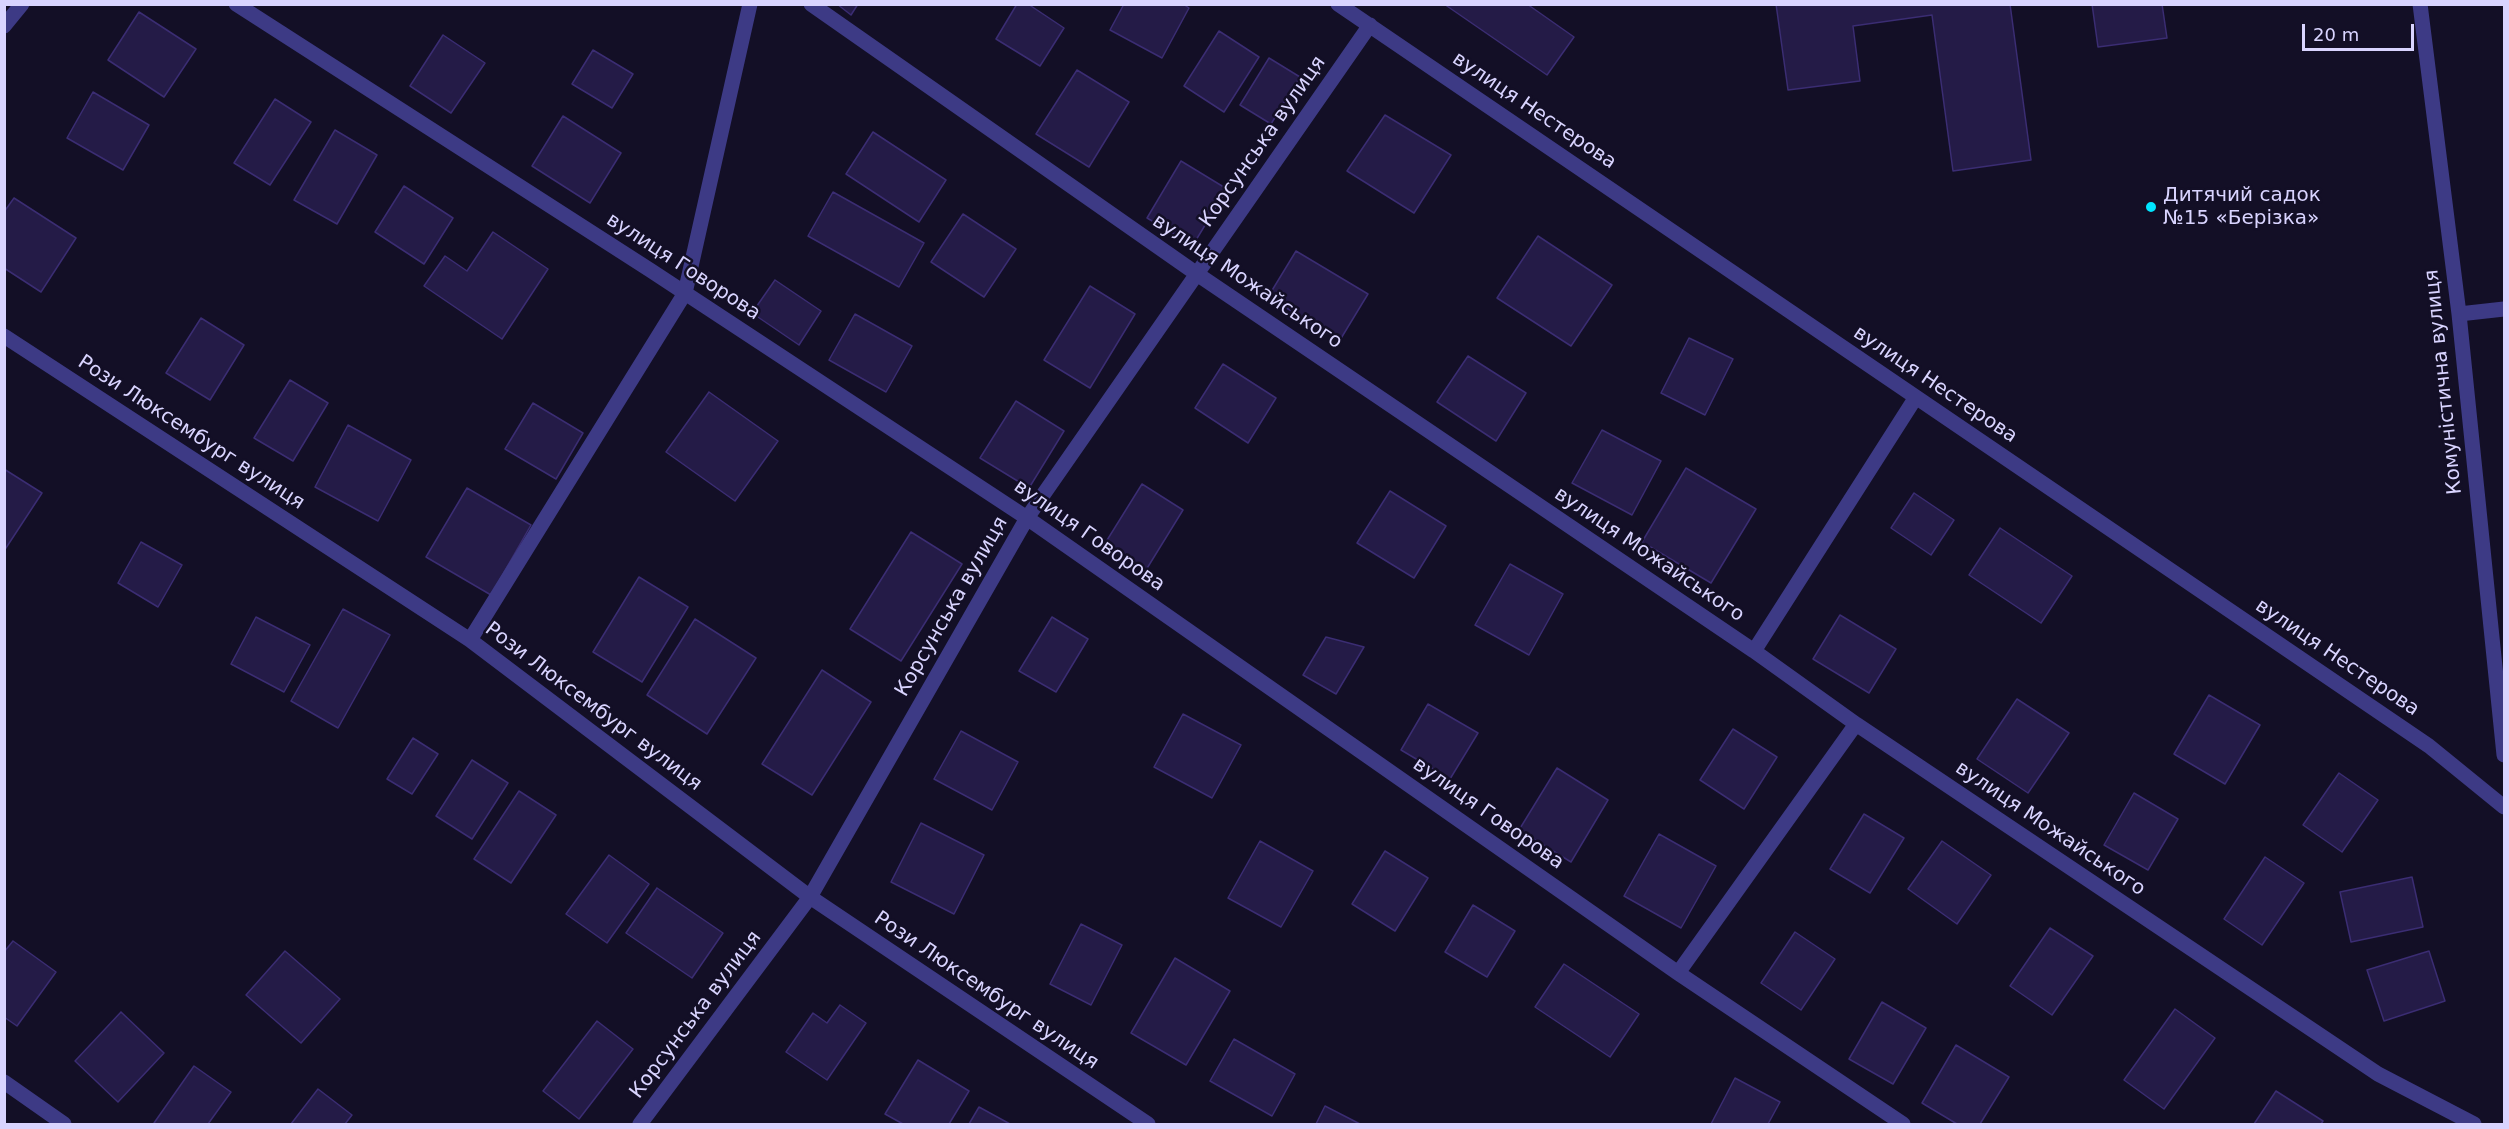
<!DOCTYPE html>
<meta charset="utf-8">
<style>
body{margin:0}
#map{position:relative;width:2509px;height:1129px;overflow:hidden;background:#130f26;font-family:"DejaVu Sans",sans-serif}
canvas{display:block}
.frame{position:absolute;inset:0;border:6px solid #d9d4ff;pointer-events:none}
.scale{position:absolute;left:2302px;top:24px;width:112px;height:27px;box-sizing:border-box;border:3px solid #d9d4ff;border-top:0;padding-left:8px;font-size:18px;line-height:21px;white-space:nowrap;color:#d9d4ff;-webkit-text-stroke:4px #130f26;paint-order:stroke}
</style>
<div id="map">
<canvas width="2509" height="1129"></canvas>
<div class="frame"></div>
<div class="scale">20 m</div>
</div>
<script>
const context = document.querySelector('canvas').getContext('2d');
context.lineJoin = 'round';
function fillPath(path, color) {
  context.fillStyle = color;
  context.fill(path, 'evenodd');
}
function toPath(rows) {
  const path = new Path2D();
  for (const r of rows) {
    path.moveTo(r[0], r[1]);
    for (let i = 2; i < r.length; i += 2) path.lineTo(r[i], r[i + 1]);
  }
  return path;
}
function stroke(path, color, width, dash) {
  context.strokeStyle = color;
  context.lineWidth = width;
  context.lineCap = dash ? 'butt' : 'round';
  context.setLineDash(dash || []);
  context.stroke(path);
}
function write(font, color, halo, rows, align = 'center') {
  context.font = font + ' "DejaVu Sans",sans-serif';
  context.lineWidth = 5;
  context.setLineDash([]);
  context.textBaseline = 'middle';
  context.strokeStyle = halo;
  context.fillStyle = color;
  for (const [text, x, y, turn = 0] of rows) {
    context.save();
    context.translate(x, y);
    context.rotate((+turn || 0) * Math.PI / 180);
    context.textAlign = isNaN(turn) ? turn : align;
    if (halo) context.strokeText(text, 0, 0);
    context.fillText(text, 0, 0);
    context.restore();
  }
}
const building = toPath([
 [837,4,858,4,851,15,837,4],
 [1017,4,1028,4,1064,28,1040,66,996,39,1017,4],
 [1124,4,1183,4,1189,8,1162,58,1110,30,1124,4],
 [1444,4,1527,4,1574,37,1547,75,1444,4],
 [1776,4,2010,4,2031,160,1953,171,1932,15,1853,26,1860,81,1788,90,1776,4],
 [2092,4,2162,4,2167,38,2098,47,2092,4],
 [139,12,196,49,164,97,108,60,139,12],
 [1219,31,1259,57,1224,112,1184,86,1219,31],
 [443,35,485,63,451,113,410,86,443,35],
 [593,50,633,74,612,108,572,84,593,50],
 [1269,58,1300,77,1271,124,1240,105,1269,58],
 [1077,70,1129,102,1089,167,1036,134,1077,70],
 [93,92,149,125,123,170,67,138,93,92],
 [275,99,311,122,270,185,234,163,275,99],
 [1385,115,1451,155,1414,213,1347,171,1385,115],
 [563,116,621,153,590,203,532,166,563,116],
 [335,130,377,155,337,224,294,200,335,130],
 [873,132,946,180,919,222,846,174,873,132],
 [1181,161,1227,189,1193,245,1147,218,1181,161],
 [404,186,453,218,424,264,375,232,404,186],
 [833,192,924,243,899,287,808,236,833,192],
 [14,198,76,238,41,292,4,268,4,212,14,198],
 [963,214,1016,249,984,297,931,262,963,214],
 [493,232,548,269,502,339,424,286,445,256,467,271,493,232],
 [1538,236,1612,285,1571,346,1497,298,1538,236],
 [1296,251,1368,294,1340,340,1268,297,1296,251],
 [775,280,821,311,799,345,752,313,775,280],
 [1090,286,1135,314,1090,388,1044,360,1090,286],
 [855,314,912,346,886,392,829,360,855,314],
 [201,318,244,345,210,400,166,373,201,318],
 [1689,338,1733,359,1705,415,1661,393,1689,338],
 [1468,356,1526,393,1496,441,1437,402,1468,356],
 [1223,364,1276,398,1248,443,1195,408,1223,364],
 [290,380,328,403,293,461,254,438,290,380],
 [709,392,778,441,735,501,666,452,709,392],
 [1016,401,1064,431,1029,488,980,458,1016,401],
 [533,403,583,433,556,479,505,449,533,403],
 [348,425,411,460,378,521,315,487,348,425],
 [1602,430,1661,461,1632,515,1572,483,1602,430],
 [1686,468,1756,509,1711,583,1642,542,1686,468],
 [4,469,42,493,4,551,4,469],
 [1142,484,1183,510,1146,570,1104,545,1142,484],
 [467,488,531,525,491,595,426,557,467,488],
 [1390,491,1446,526,1414,578,1357,543,1390,491],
 [1914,493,1954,520,1931,555,1891,528,1914,493],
 [2000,528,2072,576,2041,623,1969,575,2000,528],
 [911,532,962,564,901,661,850,629,911,532],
 [141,542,182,565,158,607,118,583,141,542],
 [1510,564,1563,594,1529,655,1475,625,1510,564],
 [639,577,688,607,642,682,593,652,639,577],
 [343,609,390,635,338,728,291,701,343,609],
 [1840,615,1896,649,1869,693,1813,659,1840,615],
 [256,617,310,645,284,692,231,664,256,617],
 [1052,617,1088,639,1056,692,1019,671,1052,617],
 [695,619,756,658,707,734,647,695,695,619],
 [1326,637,1364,647,1336,694,1303,675,1326,637],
 [822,670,871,702,812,795,762,764,822,670],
 [2209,695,2260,725,2225,784,2174,754,2209,695],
 [2017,699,2069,733,2028,793,1977,759,2017,699],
 [1428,704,1478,733,1450,779,1401,750,1428,704],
 [1183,714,1241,745,1212,798,1154,767,1183,714],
 [1733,729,1777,757,1744,809,1700,780,1733,729],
 [961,731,1018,762,992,810,934,779,961,731],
 [413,738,438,754,412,794,387,779,413,738],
 [472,760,508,783,472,839,436,816,472,760],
 [1557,768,1608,800,1571,862,1519,830,1557,768],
 [2339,773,2378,800,2342,852,2303,825,2339,773],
 [519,791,556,815,511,883,474,859,519,791],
 [2134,793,2178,819,2148,870,2104,845,2134,793],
 [1864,814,1904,838,1870,893,1830,869,1864,814],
 [921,823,984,855,954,914,891,882,921,823],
 [1659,834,1716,866,1681,928,1624,896,1659,834],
 [1260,841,1313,871,1281,927,1228,898,1260,841],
 [1942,841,1991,875,1957,924,1908,889,1942,841],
 [1385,851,1428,878,1395,931,1352,904,1385,851],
 [609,855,649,884,607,943,566,914,609,855],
 [2265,857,2304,883,2262,945,2224,919,2265,857],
 [2412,877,2423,927,2351,942,2340,892,2412,877],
 [657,888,723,933,692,978,626,933,657,888],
 [1473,905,1515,931,1487,977,1445,952,1473,905],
 [1081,924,1122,945,1091,1005,1050,984,1081,924],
 [2050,928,2093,956,2052,1015,2010,986,2050,928],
 [1795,932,1835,959,1801,1010,1761,983,1795,932],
 [13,941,56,972,17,1026,4,1017,4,952,13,941],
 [285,951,340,999,301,1043,246,995,285,951],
 [2429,951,2445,1001,2384,1021,2367,970,2429,951],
 [1175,958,1230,991,1186,1065,1131,1033,1175,958],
 [1564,964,1639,1014,1610,1057,1535,1007,1564,964],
 [1882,1002,1926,1028,1893,1084,1849,1059,1882,1002],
 [840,1005,866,1023,827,1080,786,1052,813,1013,827,1023,840,1005],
 [2175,1009,2215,1038,2164,1109,2124,1080,2175,1009],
 [121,1012,164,1053,118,1102,75,1061,121,1012],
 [597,1021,633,1049,579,1119,543,1091,597,1021],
 [1234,1039,1295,1074,1272,1116,1210,1081,1234,1039],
 [1956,1045,2009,1077,1980,1124,1957,1124,1922,1103,1956,1045],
 [918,1060,969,1091,949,1124,903,1124,885,1114,918,1060],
 [194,1066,231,1092,208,1124,156,1124,154,1123,194,1066],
 [1735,1078,1780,1102,1768,1124,1711,1124,1735,1078],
 [318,1089,352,1115,345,1124,291,1124,318,1089],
 [2276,1091,2323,1121,2321,1124,2254,1124,2276,1091],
 [1325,1106,1360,1124,1316,1124,1325,1106],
 [979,1107,1010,1124,969,1124,979,1107]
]);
const minor = toPath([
 [236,4,650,270,1027,518,1678,973,1903,1124],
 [811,4,1197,274,1754,651,1856,724,2378,1074,2474,1124],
 [1338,4,2429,746,2504,807],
 [2420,4,2459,314,2504,755],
 [4,26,22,4],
 [2459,314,2504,309],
 [4,336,470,640,810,897,1148,1124],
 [470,640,685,293,750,4],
 [1754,651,1916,397],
 [1678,973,1856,724],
 [4,1082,64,1124],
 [640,1124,810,897,1027,518,1370,25]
]);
const markers = [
 [2151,207,6,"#00e5ff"]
];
const streetNames = [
 ["вулиця Нестерова",1534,111,34],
 ["Корсунська вулиця",1263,142,-55],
 ["вулиця Говорова",683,267,33],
 ["вулиця Можайського",1247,282,34],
 ["Комуністична вулиця",2444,382,-96],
 ["вулиця Нестерова",1935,385,34],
 ["Рози Люксембург вулиця",191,433,33],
 ["вулиця Говорова",1089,536,35],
 ["вулиця Можайського",1649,555,34],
 ["Корсунська вулиця",952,607,-60],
 ["вулиця Нестерова",2337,658,34],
 ["Рози Люксембург вулиця",593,707,37],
 ["вулиця Говорова",1488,814,35],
 ["вулиця Можайського",2050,829,34],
 ["Рози Люксембург вулиця",986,991,34],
 ["Корсунська вулиця",696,1015,-53]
];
const poiNames = [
 ["Дитячий садок",2163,196],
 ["№15 «Берізка»",2163,219]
];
fillPath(building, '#241b47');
stroke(building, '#3b2d73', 1.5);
stroke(minor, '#3d3a85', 15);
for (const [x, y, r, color] of markers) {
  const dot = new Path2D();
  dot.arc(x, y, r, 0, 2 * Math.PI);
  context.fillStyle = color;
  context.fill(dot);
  stroke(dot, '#130f26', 2);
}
write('20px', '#d9d4ff', '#130f26', streetNames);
write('20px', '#d9d4ff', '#130f26', poiNames, 'left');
</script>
